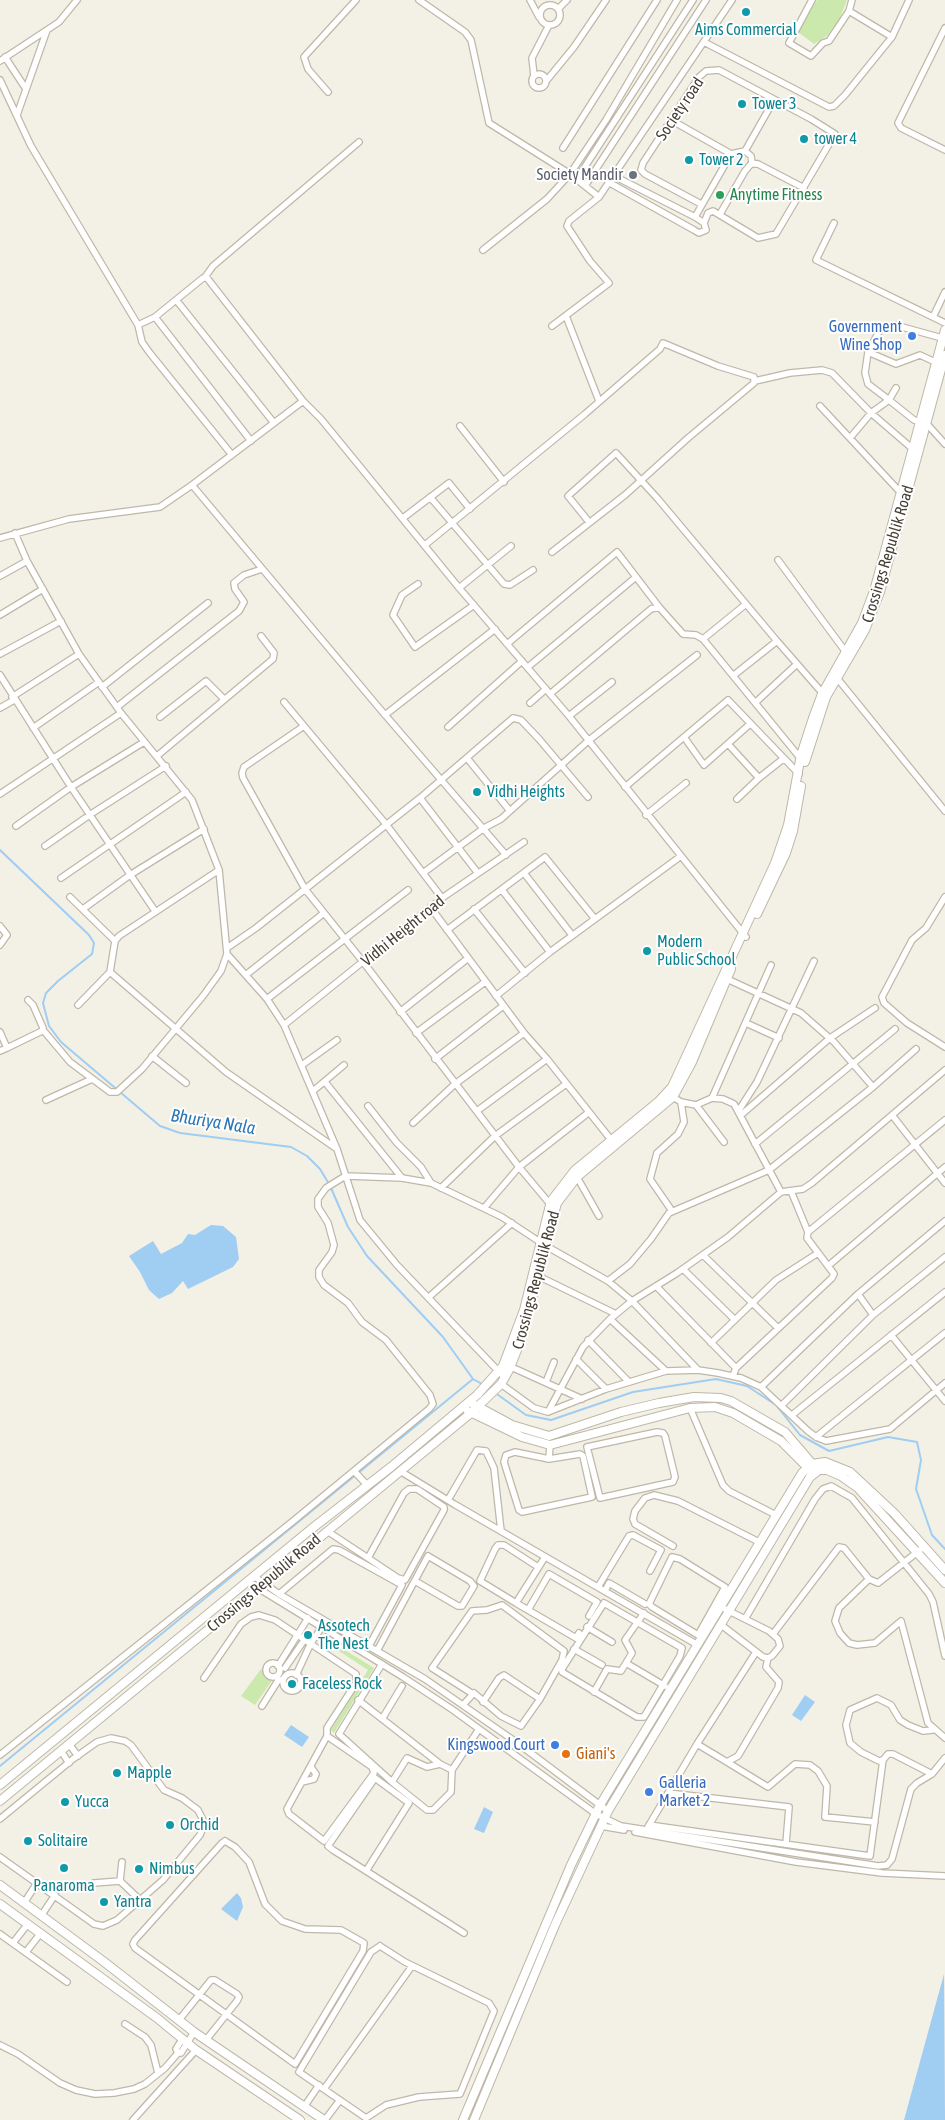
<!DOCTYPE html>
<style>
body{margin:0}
canvas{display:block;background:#f3f0e6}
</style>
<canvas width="945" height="2120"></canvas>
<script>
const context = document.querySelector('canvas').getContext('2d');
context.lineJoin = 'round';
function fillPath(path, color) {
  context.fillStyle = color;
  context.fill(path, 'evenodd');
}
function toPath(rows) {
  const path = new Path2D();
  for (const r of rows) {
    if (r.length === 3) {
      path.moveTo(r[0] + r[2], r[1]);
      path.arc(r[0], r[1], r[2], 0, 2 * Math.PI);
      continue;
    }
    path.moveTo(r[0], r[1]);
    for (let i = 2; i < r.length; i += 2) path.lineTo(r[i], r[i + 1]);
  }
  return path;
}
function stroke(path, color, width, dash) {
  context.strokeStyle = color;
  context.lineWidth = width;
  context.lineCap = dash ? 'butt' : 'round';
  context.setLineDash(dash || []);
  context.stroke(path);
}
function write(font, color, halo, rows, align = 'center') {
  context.font = font + ' "Asap Condensed",sans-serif';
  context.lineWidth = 4;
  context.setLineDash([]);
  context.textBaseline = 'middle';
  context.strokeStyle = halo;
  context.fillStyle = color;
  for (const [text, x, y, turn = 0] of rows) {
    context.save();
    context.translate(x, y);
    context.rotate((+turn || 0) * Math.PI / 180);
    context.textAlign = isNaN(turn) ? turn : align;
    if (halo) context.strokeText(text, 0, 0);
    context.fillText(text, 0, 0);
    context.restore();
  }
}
const green = toPath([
 [817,0,847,0,839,20,827,36,814,44,798,32],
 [327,1639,374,1668,334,1733,331,1730,368,1670,322,1640],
 [261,1669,273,1679,255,1705,241,1696]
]);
const water = toPath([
 [211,1225,223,1226,236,1237,239,1259,233,1267,188,1289,183,1281,172,1293,159,1299,149,1290,140,1272,129,1256,153,1241,161,1254,182,1243,188,1234,195,1235],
 [805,1695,815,1702,801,1721,792,1715],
 [291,1725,309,1737,302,1747,284,1735],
 [484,1807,493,1812,484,1833,474,1829],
 [237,1893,241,1898,243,1907,237,1921,221,1909],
 [944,1974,945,2120,904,2120]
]);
const stream = toPath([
 [0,850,89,935,94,943,92,954,58,981,46,993,43,1003,49,1026,61,1042,160,1126,180,1133,291,1147,307,1156,320,1169,329,1184],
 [331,1188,348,1227,367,1256,443,1337,473,1379,482,1384],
 [494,1392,526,1415,551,1420,633,1392,716,1379,747,1386,776,1405,800,1435,829,1451,888,1437,917,1442,921,1460,916,1489,932,1535,945,1549],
 [0,1766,473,1379]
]);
const minor = toPath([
 [419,0,465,32,471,40,489,123,570,174,599,197,569,221,567,226,590,261,609,283,552,326],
 [530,0,539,17],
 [812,0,789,43,811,56,823,43,829,41,849,11,852,0],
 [550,15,10],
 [558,9,567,0],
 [849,11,892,37],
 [945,28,898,123,901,128,945,150],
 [704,42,829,107,834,106,845,95,892,37,909,0],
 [5,57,26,89],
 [0,61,59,22,77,0],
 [539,81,7],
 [534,76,532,58,549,25],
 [0,80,31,146,138,325,155,317,203,278,207,278,303,401],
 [547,80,574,47,606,0],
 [328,92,308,69,304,57,356,0],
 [17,115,47,30],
 [671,120,731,154,745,151,751,156,752,163,758,164,751,164,745,171,720,214],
 [563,148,657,0],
 [745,151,774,100],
 [758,164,804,188],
 [577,179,693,0],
 [610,183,694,230,699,233,706,230,704,223,695,217,614,176],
 [585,186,706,0],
 [599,197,732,0],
 [701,204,645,174,641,170,643,163,699,77,706,71,719,70,811,119,835,134,776,234,758,238,713,211,708,213,704,223],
 [695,217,731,154],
 [834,223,816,260,945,323],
 [483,250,547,199,570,174,606,120,677,0],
 [205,277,213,266,359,142],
 [177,301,274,423],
 [566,316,599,401],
 [155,317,251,441],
 [933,317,945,292],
 [138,325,142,342,149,352,232,455],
 [868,352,896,364,920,355,935,362],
 [755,381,790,373,822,370,832,373,871,413,914,450],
 [896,388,889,400,868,384,865,373,868,352,881,328,895,325,942,338],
 [820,406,901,493],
 [460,426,504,482],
 [850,438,871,413,889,400,914,420,927,424,945,444],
 [192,485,380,709,506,855],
 [430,497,504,584,510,585,533,570],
 [403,518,449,483,470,509],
 [589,522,568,496,616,453,658,499,777,641,734,675],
 [15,533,27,561,79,654,121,713,192,800,219,870,227,954,221,971,203,996,142,1069,117,1092,110,1092,70,1062,43,1030],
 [0,538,69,519,160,507,192,485,303,401,321,419,460,589,569,716,746,937],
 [425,545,585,414,660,349,663,343,718,366,754,377,754,383,688,438,625,495,552,552],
 [778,560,845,651],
 [0,576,27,561],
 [418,584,402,595,393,615,415,647,474,605],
 [459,588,511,546],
 [0,615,43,589],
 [703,639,746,604],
 [777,641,825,696],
 [507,644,617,552,659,607],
 [0,654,61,621],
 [528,667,636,577],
 [0,675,71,787,155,911],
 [837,678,945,811],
 [102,687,208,603],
 [550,694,651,609,659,607,683,634,696,635,703,639,801,759],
 [12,697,79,654],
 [284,702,385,823,442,898],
 [756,702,797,664],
 [530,703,546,689],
 [117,707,239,611,244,602,235,589,234,583,244,575,262,569],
 [0,708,14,700],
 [385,715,495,629],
 [569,716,612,682],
 [160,717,206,681,224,699],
 [750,724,704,765,684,737,728,700,799,774],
 [304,726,244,767,242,773,243,778,305,889,364,963,519,1167,550,1204],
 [448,727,522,661],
 [33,728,99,682],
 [728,744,759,778,783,759],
 [157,756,273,659,274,653,261,636],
 [467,758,510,811],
 [625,787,684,737],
 [0,794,121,713],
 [420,798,477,872],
 [737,799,759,778],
 [646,815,686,783],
 [16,826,71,787,144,742],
 [45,846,91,814,166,766],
 [423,873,484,828,501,819,588,741,697,655],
 [524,873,572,935],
 [61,878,186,792],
 [502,890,550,952],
 [70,897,115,941],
 [945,897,926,928,912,940,882,997,884,1003,907,1023,945,1047],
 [431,908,524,1033,547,1059,612,1141],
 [83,909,130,875,204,829],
 [474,909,525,973],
 [0,926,7,935,0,945],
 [447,930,545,857,595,919],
 [227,948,256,928,420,798,513,718,521,720,539,739,588,797],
 [227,954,267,999,284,1025,337,1149,360,1220,397,1265,505,1378],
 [110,972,226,1072,337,1149],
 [247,974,324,913],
 [727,979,801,1013,834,1042,873,1087],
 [496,996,550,952,681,856],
 [267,999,408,890],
 [78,1005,110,972,115,941,119,936,219,870],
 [400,1012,467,959],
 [746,1023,779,1038],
 [284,1025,442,898,524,842],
 [0,1032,7,1048,42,1031,43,1028,33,1005,28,1000],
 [416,1033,485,982],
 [0,1051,7,1048],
 [152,1056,186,1083],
 [435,1059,503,1006],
 [302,1065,337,1040],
 [325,1082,402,1178],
 [313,1091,344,1065],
 [673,1097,681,1102,696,1105,712,1098,723,1099,734,1104,781,1192],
 [712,1098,771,965],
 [46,1100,92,1079],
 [696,1105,724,1142],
 [368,1106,397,1143,421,1167,431,1183],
 [739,1110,757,1082,814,961],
 [477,1111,547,1059],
 [741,1115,830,1038,875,1008],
 [892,1115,945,1183],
 [413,1123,455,1084,524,1033],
 [755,1144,895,1029],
 [577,1177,599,1216],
 [441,1188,495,1136,566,1084],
 [791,1191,808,1232],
 [484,1208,519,1167,588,1113],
 [672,1211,650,1179,657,1153,678,1134,684,1122,681,1102],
 [703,1255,778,1328],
 [828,1266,807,1238,808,1232,945,1120],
 [683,1269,735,1320],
 [536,1275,616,1314],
 [608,1281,630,1264,651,1239,669,1213,769,1170,873,1087,916,1049],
 [656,1286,736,1368],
 [858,1294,873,1315],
 [429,1297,512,1223],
 [610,1319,666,1371],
 [891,1335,945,1401],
 [588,1340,629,1382],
 [711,1343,776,1280,818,1253],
 [576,1359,606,1389],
 [509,1366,582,1399],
 [733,1376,736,1368,832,1278,834,1274,828,1266,945,1167],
 [546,1382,554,1362],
 [501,1384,534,1408,548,1412,606,1389,666,1371,698,1370,718,1373,741,1378,761,1387,808,1431,816,1437,826,1441,890,1429,945,1383],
 [761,1387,858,1294,945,1221],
 [782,1405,873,1315,945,1257],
 [690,1408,723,1485,729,1491,776,1515],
 [548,1412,583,1347,610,1319,632,1301,677,1273,728,1237,781,1192,803,1189,812,1183,945,1070],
 [792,1415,945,1292],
 [657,1432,663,1433,665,1436,675,1477,673,1482,600,1498,587,1447,657,1432],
 [816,1437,945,1333],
 [515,1452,549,1459,580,1454,583,1456,592,1497,522,1512,519,1510,504,1462,506,1455,515,1452],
 [549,1459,550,1445],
 [354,1471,368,1486],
 [400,1471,454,1504,696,1644],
 [448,1500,477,1450,486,1451,494,1468,501,1531],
 [327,1531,368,1558,398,1578,405,1580,444,1510,444,1507,417,1489,409,1489,404,1493,368,1558],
 [673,1546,635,1524,633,1519,635,1511,645,1498,654,1495,678,1501,759,1542],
 [545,1557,516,1603,576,1638,579,1633],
 [672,1557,680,1559,725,1587,698,1635,652,1607,649,1604,672,1557],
 [255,1577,279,1594,425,1679,516,1742,608,1811],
 [869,1579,839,1608,835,1621,840,1633,849,1643,857,1645,875,1643,901,1621,928,1723,945,1738],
 [248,1582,403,1677,453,1710,596,1814,621,1826,878,1866,887,1865,892,1859,911,1789,917,1783,932,1774,945,1758],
 [598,1587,629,1536,633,1535,661,1550,650,1571],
 [605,1591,609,1583,645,1604],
 [279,1594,333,1549,339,1550,402,1585,369,1646],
 [516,1603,480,1581,495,1549,498,1545,504,1545,538,1567],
 [604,1603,682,1648,680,1656,644,1717,637,1717,562,1672,562,1669,604,1603],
 [528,1610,549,1574,597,1602,589,1616],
 [745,1619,815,1499,823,1489,831,1486,852,1498,929,1594,933,1602,945,1656],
 [720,1624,763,1657,768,1658,772,1656,780,1646,778,1639,769,1631,725,1609],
 [587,1627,612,1642],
 [773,1634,839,1547,844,1548,869,1579,878,1583,920,1550],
 [574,1649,602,1665],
 [377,1651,428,1556,470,1581,474,1586,462,1606,458,1606,415,1581],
 [626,1663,665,1686],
 [273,1670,7],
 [382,1664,339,1734,392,1782,407,1758,427,1767,440,1764,452,1770,479,1729],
 [278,1666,308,1618],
 [285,1668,305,1639],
 [292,1682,9],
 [296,1675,311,1643,322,1627],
 [204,1678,241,1624,251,1617,259,1615,275,1620,356,1674,356,1683,327,1728,327,1736,287,1809,289,1814,324,1841,374,1773,372,1767,327,1736],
 [594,1692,607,1669,621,1671,626,1663,632,1653,625,1640,644,1613],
 [358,1700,440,1764],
 [483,1702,499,1678,504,1675,540,1699],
 [463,1705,473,1694,474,1693,501,1716,521,1726,540,1699,562,1660,564,1651,502,1605,487,1610,472,1611,432,1668,473,1694],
 [262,1706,279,1679],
 [382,1719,402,1686],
 [69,1744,78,1756],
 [697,1744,727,1762,738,1756,778,1688,779,1682,766,1667,768,1658],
 [61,1751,69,1763],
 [0,1755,292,1522,429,1409,433,1404,430,1395,386,1340,362,1322,348,1303,324,1285,319,1277,319,1270,332,1252,334,1245,328,1223,318,1207,318,1199,326,1188,342,1178,347,1176,402,1178,431,1183,502,1217,546,1246,608,1281,632,1301,698,1370],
 [727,1762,768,1787,795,1764,810,1765,818,1771,827,1786,825,1817,875,1822],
 [932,1774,893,1754,888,1754,883,1760,879,1761,861,1752,850,1743,846,1725,850,1710,877,1698,891,1705,900,1720,908,1725,923,1731,933,1730],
 [302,1782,314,1779,316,1774,311,1767],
 [392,1782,427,1810,433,1810,451,1792,452,1770],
 [668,1793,789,1807,786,1844],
 [0,1819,73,1759,97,1742,111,1738,125,1741,131,1745,164,1790,182,1798,198,1810,203,1820,203,1828,200,1835,163,1880,117,1920,103,1926,94,1924,0,1857],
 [649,1825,870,1856,883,1760],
 [601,1826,624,1830],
 [648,1827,697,1744,756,1652],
 [635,1832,796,1862,882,1873,945,1876],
 [225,1841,235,1847,249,1862,265,1904,282,1921,305,1929,341,1930,364,1943,363,1951,295,2064,135,1948,133,1944,135,1940,222,1843,225,1841],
 [366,1871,409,1803,375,1778,328,1846,333,1850,464,1933],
 [120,1881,122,1862],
 [94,1883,120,1881,140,1900],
 [24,1903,37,1883],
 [41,1916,55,1895],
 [0,1934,67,1982],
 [13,1943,27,1925],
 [380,1946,405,1962,489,2003,494,2011,460,2094,419,2097,386,2105,366,2118,299,2072,371,1952,380,1946],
 [26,1952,40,1934],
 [179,2020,211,1980,215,1980,237,1994,239,1997,237,2001,206,2040],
 [125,2024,145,2037,151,2045,158,2073],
 [0,2045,18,2054,60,2083,76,2090,95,2094,114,2093,134,2089,145,2084,165,2068,178,2053,181,2053,194,2032],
 [178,2053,176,2049,183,2038],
 [324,2089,412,1966],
 [304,2107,319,2085],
 [133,2120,196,2050],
 [325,2120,340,2100]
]);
const tertiary = toPath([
 [805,762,826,697,865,630,880,592,945,355],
 [757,914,786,853,793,831,801,786],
 [473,1404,512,1425,549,1436,621,1412,659,1403,694,1397,721,1398,731,1401,785,1432,814,1466],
 [468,1411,522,1437,550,1445,690,1408,715,1407,733,1413,781,1441,810,1470],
 [0,1785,310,1530,391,1467,477,1395,503,1366,524,1310,551,1201,575,1170,659,1101,672,1087,775,863,788,825,801,755,813,718,822,694,862,623,874,591,945,330],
 [0,1801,471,1413,501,1384,509,1370,521,1340,557,1203,577,1177,673,1097,692,1062,731,969],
 [0,1885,103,1961,194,2032,324,2120],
 [0,1904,157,2018,196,2050,300,2120],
 [463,2120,571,1865,600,1805,802,1473,812,1464,825,1462,850,1472,895,1514,945,1570],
 [474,2120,555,1925,608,1811,810,1477,819,1470,827,1470,841,1476,858,1488,945,1583]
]);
const markers = [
 [746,12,5,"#0f9aa8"],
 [742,104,5,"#0f9aa8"],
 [804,139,5,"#0f9aa8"],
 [689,160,5,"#0f9aa8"],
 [633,175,5,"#6b7280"],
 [720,195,5,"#2e9e5b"],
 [912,336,5,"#3f7fe0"],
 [477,792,5,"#0f9aa8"],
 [647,951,5,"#0f9aa8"],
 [308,1635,5,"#0f9aa8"],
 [292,1684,5,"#0f9aa8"],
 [555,1745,5,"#3f7fe0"],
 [566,1754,5,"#e8710a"],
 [117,1773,5,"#0f9aa8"],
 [649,1792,5,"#3f7fe0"],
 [65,1802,5,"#0f9aa8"],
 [170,1825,5,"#0f9aa8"],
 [28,1841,5,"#0f9aa8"],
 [64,1868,5,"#0f9aa8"],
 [139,1869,5,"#0f9aa8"],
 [104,1902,5,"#0f9aa8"]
];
const cultureNames = [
 ["Aims Commercial",746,30,"center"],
 ["Tower 3",752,104],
 ["tower 4",814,139],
 ["Tower 2",699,160],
 ["Vidhi Heights",487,792],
 ["Modern",657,942],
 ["Public School",657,960],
 ["Assotech",318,1626],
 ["The Nest",318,1644],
 ["Faceless Rock",302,1684],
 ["Mapple",127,1773],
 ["Yucca",75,1802],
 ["Orchid",180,1825],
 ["Solitaire",38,1841],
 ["Nimbus",149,1869],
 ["Panaroma",64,1886,"center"],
 ["Yantra",114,1902]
];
const streetNames = [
 ["Society road",680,109,-56],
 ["Crossings Republik Road",888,554,-73],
 ["Vidhi Height road",403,931,-39],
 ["Crossings Republik Road",536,1280,-75],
 ["Crossings Republik Road",264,1583,-40]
];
const worshipNames = [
 ["Society Mandir",623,175]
];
const leisureNames = [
 ["Anytime Fitness",730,195]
];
const shopNames = [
 ["Government",902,327],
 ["Wine Shop",902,345],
 ["Kingswood Court",545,1745],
 ["Galleria",659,1783,"left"],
 ["Market 2",659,1801,"left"]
];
const foodNames = [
 ["Giani's",576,1754]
];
const waterNames = [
 ["Bhuriya Nala",213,1122,9]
];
fillPath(green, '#cce9ad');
fillPath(water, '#a0cdf2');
stroke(stream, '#a0cdf2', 2);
stroke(minor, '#bfb8a8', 8);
stroke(tertiary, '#bfb8a8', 10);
stroke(minor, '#fff', 5.5);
stroke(tertiary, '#fff', 8);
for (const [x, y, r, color] of markers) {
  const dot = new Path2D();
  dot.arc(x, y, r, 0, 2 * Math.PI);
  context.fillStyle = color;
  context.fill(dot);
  stroke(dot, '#fff', 2);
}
write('16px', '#0d838f', '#fff', cultureNames, 'left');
write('16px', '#464035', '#fff', streetNames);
write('16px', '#5b616d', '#fff', worshipNames, 'right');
write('16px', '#27864d', '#fff', leisureNames, 'left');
write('16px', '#366cbe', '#fff', shopNames, 'right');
write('16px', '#c56008', '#fff', foodNames, 'left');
write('italic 18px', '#2b76b5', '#fff', waterNames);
</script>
